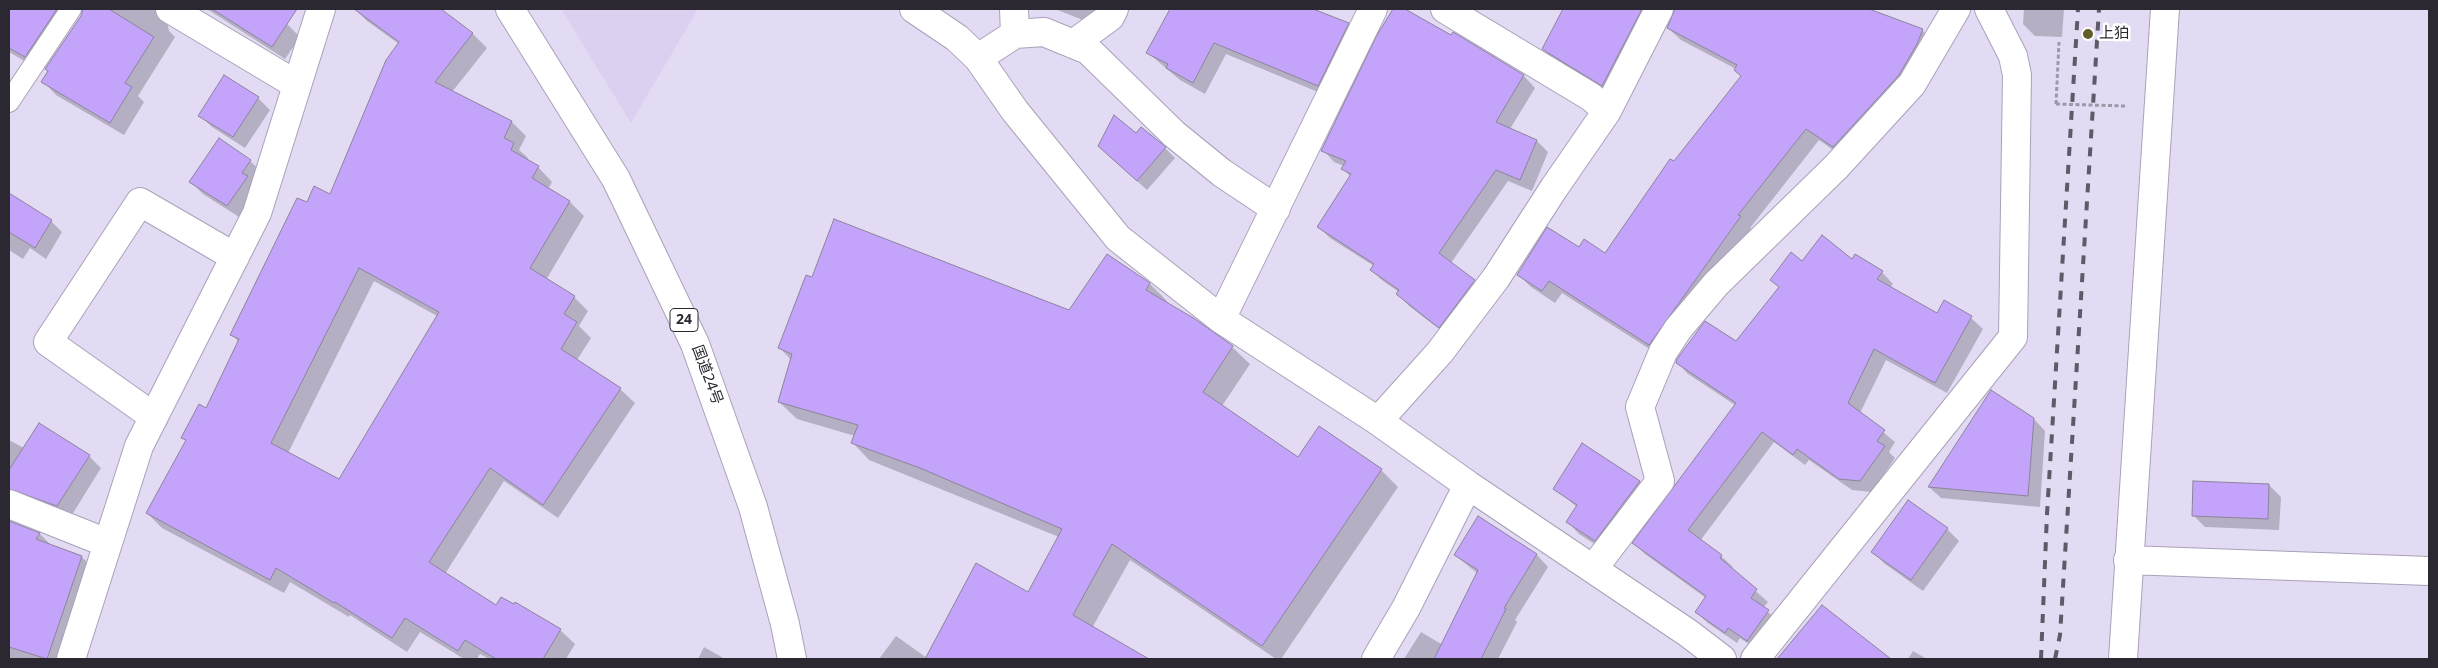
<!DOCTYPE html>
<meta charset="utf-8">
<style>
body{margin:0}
#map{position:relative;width:2438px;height:668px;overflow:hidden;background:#e3dbf4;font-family:"Noto Sans",sans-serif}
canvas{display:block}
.frame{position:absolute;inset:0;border:10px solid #2b2831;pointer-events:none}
</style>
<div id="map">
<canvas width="2438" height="668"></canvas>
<div class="frame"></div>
</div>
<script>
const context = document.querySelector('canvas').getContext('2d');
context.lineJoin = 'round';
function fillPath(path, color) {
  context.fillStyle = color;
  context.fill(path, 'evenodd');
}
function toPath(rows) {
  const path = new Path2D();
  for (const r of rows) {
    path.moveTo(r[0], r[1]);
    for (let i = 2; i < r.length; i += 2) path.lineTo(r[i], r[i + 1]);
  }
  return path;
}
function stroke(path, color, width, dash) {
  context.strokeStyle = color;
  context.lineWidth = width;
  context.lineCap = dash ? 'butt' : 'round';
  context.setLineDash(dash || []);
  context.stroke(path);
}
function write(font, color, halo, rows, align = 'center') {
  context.font = font + ' "Noto Sans","Noto Sans JP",sans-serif';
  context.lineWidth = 5;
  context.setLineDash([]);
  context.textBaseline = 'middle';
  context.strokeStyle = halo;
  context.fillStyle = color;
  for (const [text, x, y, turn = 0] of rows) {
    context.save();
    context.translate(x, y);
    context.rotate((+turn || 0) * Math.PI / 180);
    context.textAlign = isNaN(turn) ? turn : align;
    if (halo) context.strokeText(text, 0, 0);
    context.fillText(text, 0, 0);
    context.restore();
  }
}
const built = toPath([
 [561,9,698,9,631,123]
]);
const shadow = toPath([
 [9,9,175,9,167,22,169,31,175,37,138,96,144,102,124,135,56,95,43,81,82,16,83,11,75,15,38,69,9,52],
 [207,9,263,9,287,24,300,37,285,59],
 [355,9,442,9,441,10,472,33,487,48,452,92,512,122,526,136,519,150,528,158,527,161,538,167,552,182,548,189,570,202,584,216,546,280,574,297,588,311,579,326,591,338,577,360,620,389,635,403,558,518,504,481,445,574,496,607,514,606,516,603,560,630,575,644,566,659,489,659,480,654,477,659,464,659,420,632,407,652,350,615,349,617,290,582,284,593,162,528,147,513,187,441,183,437,206,409,239,342,232,335,307,203,331,196,399,44,367,21],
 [374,281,437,316,340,480,288,453],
 [1055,9,1117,9,1098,26],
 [1171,9,1310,9,1348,24,1360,36,1330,97,1226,54,1205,94,1180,80,1148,53],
 [1394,9,1403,9,1451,37,1453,34,1524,76,1535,88,1510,129,1537,141,1548,152,1532,191,1508,181,1451,263,1485,293,1451,338,1409,306,1398,294,1399,292,1383,281,1371,270,1374,266,1330,238,1319,227,1351,177,1343,169,1344,166,1334,162,1323,150,1379,36],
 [1565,9,1663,9,1615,98,1556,62,1543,49],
 [1675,9,1768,9,1777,13,1780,9,1866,9,1922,30,1935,43,1846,159,1819,140,1750,228,1753,230,1662,357,1562,293,1555,303,1531,287,1518,274,1579,249,1606,255,1741,77,1736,69,1681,40,1668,28],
 [2024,9,2064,9,2062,37,2035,36,2023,24],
 [258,98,270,110,245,148,212,127,200,116],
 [1137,135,1165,148,1175,158,1147,190,1109,156],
 [250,161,262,172,259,189,239,217,203,194,191,182],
 [9,195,51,221,62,232,46,259,30,248,23,259,9,250],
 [1107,256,1150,284,1167,301,1166,303,1232,347,1250,364,1222,406,1298,458,1381,470,1398,487,1281,659,1276,659,1130,560,1092,628,1146,659,879,659,896,636,927,658,1028,593,1059,537,869,460,852,442,855,436,797,419,779,402,791,360,780,348,812,278,1070,312],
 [1853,261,1882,272,1893,284,1890,288,1937,315,1945,302,1971,318,1983,329,1947,393,1886,360,1860,413,1895,442,1889,452,1895,458,1872,492,1852,490,1809,460,1805,465,1774,442,1700,541,1721,556,1733,567,1731,569,1768,602,1763,608,1780,622,1759,651,1740,638,1737,643,1708,623,1696,612,1706,598,1645,554,1634,543,1735,405,1688,374,1677,362,1737,343,1780,288,1771,280,1802,262],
 [2033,418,2045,431,2040,507,1941,498,1929,487],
 [39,424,89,456,101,468,70,518,9,507,9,440,24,448],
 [1583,445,1640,482,1651,494,1607,552,1579,534,1568,522,1577,507,1554,488],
 [2269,485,2281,497,2279,530,2205,527,2193,515],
 [1478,518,1537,555,1548,567,1515,620,1517,622,1498,659,1404,659,1421,632,1443,645,1478,574,1455,555],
 [9,522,40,534,52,546,82,557,94,569,63,659,9,659],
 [1947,529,1959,541,1923,591,1885,564,1873,552],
 [1822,607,1889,659,1794,659,1786,651],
 [704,647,725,659,698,659],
 [1913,651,1927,659,1908,659]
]);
const building = toPath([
 [9,9,57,9,25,57,9,48,9,9],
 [83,9,109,9,154,37,125,83,132,87,110,123,41,82,48,71,45,69,81,16,83,9],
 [212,9,297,9,272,47,212,9],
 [354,9,441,9,473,33,435,82,512,121,504,138,514,143,511,150,539,166,532,178,570,201,530,268,575,296,564,314,577,322,561,349,621,388,543,505,490,468,429,562,496,605,501,597,514,604,515,602,561,629,543,659,496,659,465,640,458,651,405,618,392,638,335,602,334,603,276,568,270,580,146,513,186,440,181,438,199,404,206,408,239,339,230,335,297,198,307,202,314,186,330,194,386,60,399,42,354,9],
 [359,268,439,312,339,479,271,443,359,268],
 [1170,9,1313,9,1349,23,1318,86,1214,43,1193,83,1166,68,1168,64,1146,53,1170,9],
 [1393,9,1405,9,1451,35,1453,32,1524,75,1496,122,1537,140,1520,180,1496,170,1439,253,1475,280,1439,328,1396,294,1399,290,1370,270,1374,264,1317,227,1351,174,1341,169,1346,161,1321,151,1377,35,1393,9],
 [1563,9,1642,9,1602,86,1542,49,1563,9],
 [1675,9,1869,9,1923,29,1917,44,1899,75,1833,147,1806,129,1738,215,1741,216,1649,345,1549,281,1542,291,1517,275,1547,227,1579,247,1584,239,1605,253,1670,159,1674,161,1741,76,1734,70,1737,65,1667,28,1675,9],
 [224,75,259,97,233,137,198,116,224,75],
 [1114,115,1136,133,1141,127,1166,147,1137,181,1098,146,1114,115],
 [219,138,251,160,242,173,248,176,227,206,189,182,219,138],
 [9,193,52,220,35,248,9,232,9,193],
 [834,219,1069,310,1107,254,1150,283,1146,290,1195,319,1233,346,1203,392,1298,457,1319,426,1382,469,1262,646,1112,544,1073,615,1149,659,925,659,976,563,1028,592,1062,529,920,468,851,443,858,425,778,402,792,354,778,348,806,275,812,277,834,219],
 [1822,235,1852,259,1855,254,1883,271,1877,279,1937,313,1944,300,1972,316,1935,383,1874,349,1848,403,1885,430,1877,441,1885,446,1860,481,1839,479,1797,449,1793,455,1762,432,1688,530,1722,555,1720,558,1757,589,1751,598,1769,610,1747,641,1728,628,1725,633,1695,612,1706,596,1632,543,1736,403,1676,363,1677,359,1705,321,1736,341,1779,287,1770,280,1791,252,1802,261,1822,235],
 [1991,390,2034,418,2028,496,1928,487,1991,390],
 [39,423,90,455,57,506,9,489,9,470,39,423],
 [1582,443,1640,481,1595,541,1566,522,1577,505,1553,489,1582,443],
 [2193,481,2269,484,2268,519,2192,516,2193,481],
 [1908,500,1948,528,1911,580,1871,552,1908,500],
 [1478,516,1537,554,1504,608,1506,609,1481,659,1434,659,1478,570,1454,555,1478,516],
 [9,521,40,533,36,539,82,556,47,659,9,647,9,521],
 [1822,605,1891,659,1777,659,1822,605]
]);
const path = toPath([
 [2056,104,2059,42]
]);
const service = toPath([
 [9,102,71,9]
]);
const minor = toPath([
 [170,9,297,85],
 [914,9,957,38,978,58,1015,111,1118,238,1221,319,1378,421,1468,485,1688,633,1722,659],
 [1014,9,1015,34],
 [1445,9,1591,97,1607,111],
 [1073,44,1110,17,1114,9],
 [978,58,1015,34,1044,32,1088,50,1174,134,1222,173,1276,209],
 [1221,319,1373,9],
 [154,417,48,342,140,202,235,257],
 [1378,421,1440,352,1496,278,1554,188,1607,111,1659,9],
 [9,504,107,543],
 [2128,560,2429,571],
 [1593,569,1660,481,1640,407,1663,352,1678,329,1716,284,1836,167,1912,84,1956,9],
 [71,659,139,446,257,213,321,9],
 [1376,659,1406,608,1468,485],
 [1755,659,2013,337,2017,75,2013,56,1989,9],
 [2123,659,2165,9]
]);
const trunk = toPath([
 [510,9,616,179,695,344,753,507,785,624,792,659]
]);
const rail = toPath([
 [2041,659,2047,514,2078,9],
 [2055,659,2060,635,2099,9]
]);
const pathBridge = toPath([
 [2056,104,2125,106]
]);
const markers = [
 [2088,34,6,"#615e2a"]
];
const shields = [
 [684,320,28]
];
const shieldNames = [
 ["24",684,320]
];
const poiNames = [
 ["上狛",2099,34]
];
const streetNames = [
 ["国道24号",707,375,70]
];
fillPath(built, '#dbd0f0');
fillPath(shadow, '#0003');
fillPath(building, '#c3a4fa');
stroke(building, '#8b839a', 1);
stroke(service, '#a9a1b9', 22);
stroke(minor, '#a9a1b9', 30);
stroke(trunk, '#a9a1b9', 30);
stroke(path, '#9d97aa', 3, [4, 2.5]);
stroke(service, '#fff', 20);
stroke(minor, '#fff', 28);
stroke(trunk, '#fff', 28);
stroke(rail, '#5f5a68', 4, [9, 9]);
stroke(pathBridge, '#9d97aa', 3, [4, 2.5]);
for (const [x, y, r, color] of markers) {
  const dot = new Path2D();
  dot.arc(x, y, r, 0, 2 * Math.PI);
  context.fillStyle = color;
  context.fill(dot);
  stroke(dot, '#fff', 2);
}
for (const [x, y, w] of shields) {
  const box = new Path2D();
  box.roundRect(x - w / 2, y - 11.5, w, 23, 4);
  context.fillStyle = '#fff';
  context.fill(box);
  stroke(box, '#2b2831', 1);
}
write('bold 14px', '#2b2831', null, shieldNames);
write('15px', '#2b2831', '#fff', poiNames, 'left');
write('15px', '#2b2831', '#fff', streetNames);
</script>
